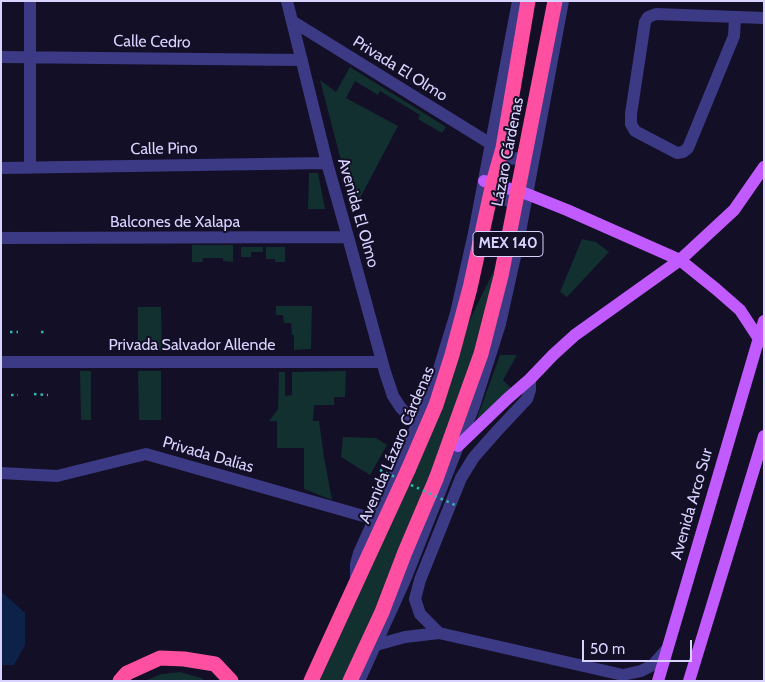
<!DOCTYPE html>
<meta charset="utf-8">
<style>
body{margin:0}
#map{position:relative;width:765px;height:682px;overflow:hidden;background:#130f26;font-family:Cabin,sans-serif}
canvas{display:block}
.frame{position:absolute;inset:0;border:2px solid #d9d4ff;pointer-events:none}
.scale{position:absolute;left:582px;top:640px;width:110px;height:22px;box-sizing:border-box;border:2px solid #d9d4ff;border-top:0;padding-left:6px;font-size:15px;line-height:18px;white-space:nowrap;color:#d9d4ff;-webkit-text-stroke:4px #130f26;paint-order:stroke}
</style>
<div id="map">
<canvas width="765" height="682"></canvas>
<div class="frame"></div>
<div class="scale">50 m</div>
</div>
<script>
const context = document.querySelector('canvas').getContext('2d');
context.lineJoin = 'round';
function fillPath(path, color) {
  context.fillStyle = color;
  context.fill(path, 'evenodd');
}
function toPath(rows) {
  const path = new Path2D();
  for (const r of rows) {
    path.moveTo(r[0], r[1]);
    for (let i = 2; i < r.length; i += 2) path.lineTo(r[i], r[i + 1]);
  }
  return path;
}
function stroke(path, color, width, dash) {
  context.strokeStyle = color;
  context.lineWidth = width;
  context.lineCap = dash ? 'butt' : 'round';
  context.setLineDash(dash || []);
  context.stroke(path);
}
function write(font, color, halo, rows, align = 'center') {
  context.font = font + ' Cabin,sans-serif';
  context.lineWidth = 4;
  context.setLineDash([]);
  context.textBaseline = 'middle';
  context.strokeStyle = halo;
  context.fillStyle = color;
  for (const [text, x, y, turn = 0] of rows) {
    context.save();
    context.translate(x, y);
    context.rotate((+turn || 0) * Math.PI / 180);
    context.textAlign = isNaN(turn) ? turn : align;
    if (halo) context.strokeText(text, 0, 0);
    context.fillText(text, 0, 0);
    context.restore();
  }
}
const green = toPath([
 [350,67,446,127,442,133,418,119,420,115,380,91,378,95,355,81,346,98,398,126,359,200,350,195,320,80,336,92],
 [309,173,318,173,325,209,308,209],
 [582,239,596,242,609,252,567,297,560,292],
 [192,245,233,245,233,262,223,261,223,258,203,258,202,262,192,262],
 [241,247,263,247,263,252,251,252,251,257,241,257],
 [266,247,285,247,285,262,275,262,275,259,266,259],
 [495,268,460,429,344,681,310,681,418,426],
 [276,306,312,306,311,349,294,350,294,335,292,335,291,323,284,323,283,315,276,315],
 [138,307,161,307,162,351,138,351],
 [500,355,517,355,503,380,516,393,475,424],
 [80,371,91,371,91,420,81,420],
 [138,371,161,371,161,420,139,420],
 [346,371,345,397,334,397,334,405,314,405,313,421,319,421,324,457,332,500,304,489,304,448,277,448,277,421,269,421,278,409,279,372,285,372,285,396,292,395,292,372],
 [343,437,376,438,387,445,370,475,341,457],
 [180,672,201,678,205,681,144,681,162,674]
]);
const water = toPath([
 [1,591,25,613,25,645,14,665,1,665]
]);
const path = toPath([
 [10,332,18,332],
 [41,332,47,332],
 [34,394,48,395],
 [11,395,18,395]
]);
const minor = toPath([
 [287,1,327,163,348,237,385,372,393,396,401,408,407,414,419,421],
 [735,18,734,36,688,148,683,152,677,153,635,131,631,124,631,114,645,22,648,17,656,14,764,18],
 [292,21,491,144,496,151,503,157,509,159,519,158,532,154],
 [1,57,302,60],
 [1,168,327,163],
 [30,168,30,1],
 [482,201,494,199,503,199,512,202,520,211],
 [1,238,348,237],
 [1,362,382,362],
 [1,473,57,476,146,454,374,519],
 [356,583,356,564,359,553,432,392,456,313,474,233,518,1],
 [439,633,420,614,415,599,420,580,461,478,474,457,497,431,527,399,530,390,530,379],
 [376,645,405,637,439,633,623,675,641,671,653,665,666,650],
 [359,681,404,582,474,406,500,324,518,243,563,1]
]);
const major = toPath([
 [484,181,527,194,567,210,680,260,716,289,740,310,761,342],
 [458,446,507,399,530,379,553,355,575,335,680,260,734,210,764,167],
 [658,681,764,321],
 [689,681,764,436]
]);
const highway = toPath([
 [120,681,127,673,160,658,184,659,215,664,231,681],
 [311,681,408,470],
 [350,681,382,612,405,552,436,479]
]);
const pathBridge = toPath([
 [380,470,395,477],
 [411,485,457,506]
]);
const highwayBridge = toPath([
 [408,470,436,405,452,355,470,288,493,183,503,148,528,1],
 [436,479,481,354,501,276,555,1]
]);
const shields = [
 [508,244,70]
];
const shieldNames = [
 ["MEX 140",508,244]
];
const streetNames = [
 ["Calle Cedro",152,42,1],
 ["Privada El Olmo",400,69,32],
 ["Calle Pino",164,149,-1],
 ["Lázaro Cárdenas",508,152,-79],
 ["Avenida El Olmo",358,213,74],
 ["Balcones de Xalapa",175,222],
 ["Privada Salvador Allende",192,345],
 ["Avenida Lázaro Cárdenas",397,445,-67],
 ["Privada Dalías",208,455,16],
 ["Avenida Arco Sur",692,504,-74]
];
fillPath(green, '#12302f');
fillPath(water, '#0c2248');
stroke(path, '#2fb8b0', 2.5, [2.5, 4]);
stroke(minor, '#3d3a85', 12);
stroke(major, '#c25bff', 12);
stroke(highway, '#ff4fa3', 15);
stroke(pathBridge, '#2fb8b0', 2.5, [2.5, 4]);
stroke(highwayBridge, '#ff4fa3', 15);
for (const [x, y, w] of shields) {
  const box = new Path2D();
  box.roundRect(x - w / 2, y - 12.5, w, 25, 4);
  context.fillStyle = '#130f26';
  context.fill(box);
  stroke(box, '#d9d4ff', 1);
}
write('bold 15px', '#d9d4ff', null, shieldNames);
write('16px', '#d9d4ff', '#130f26', streetNames);
</script>
